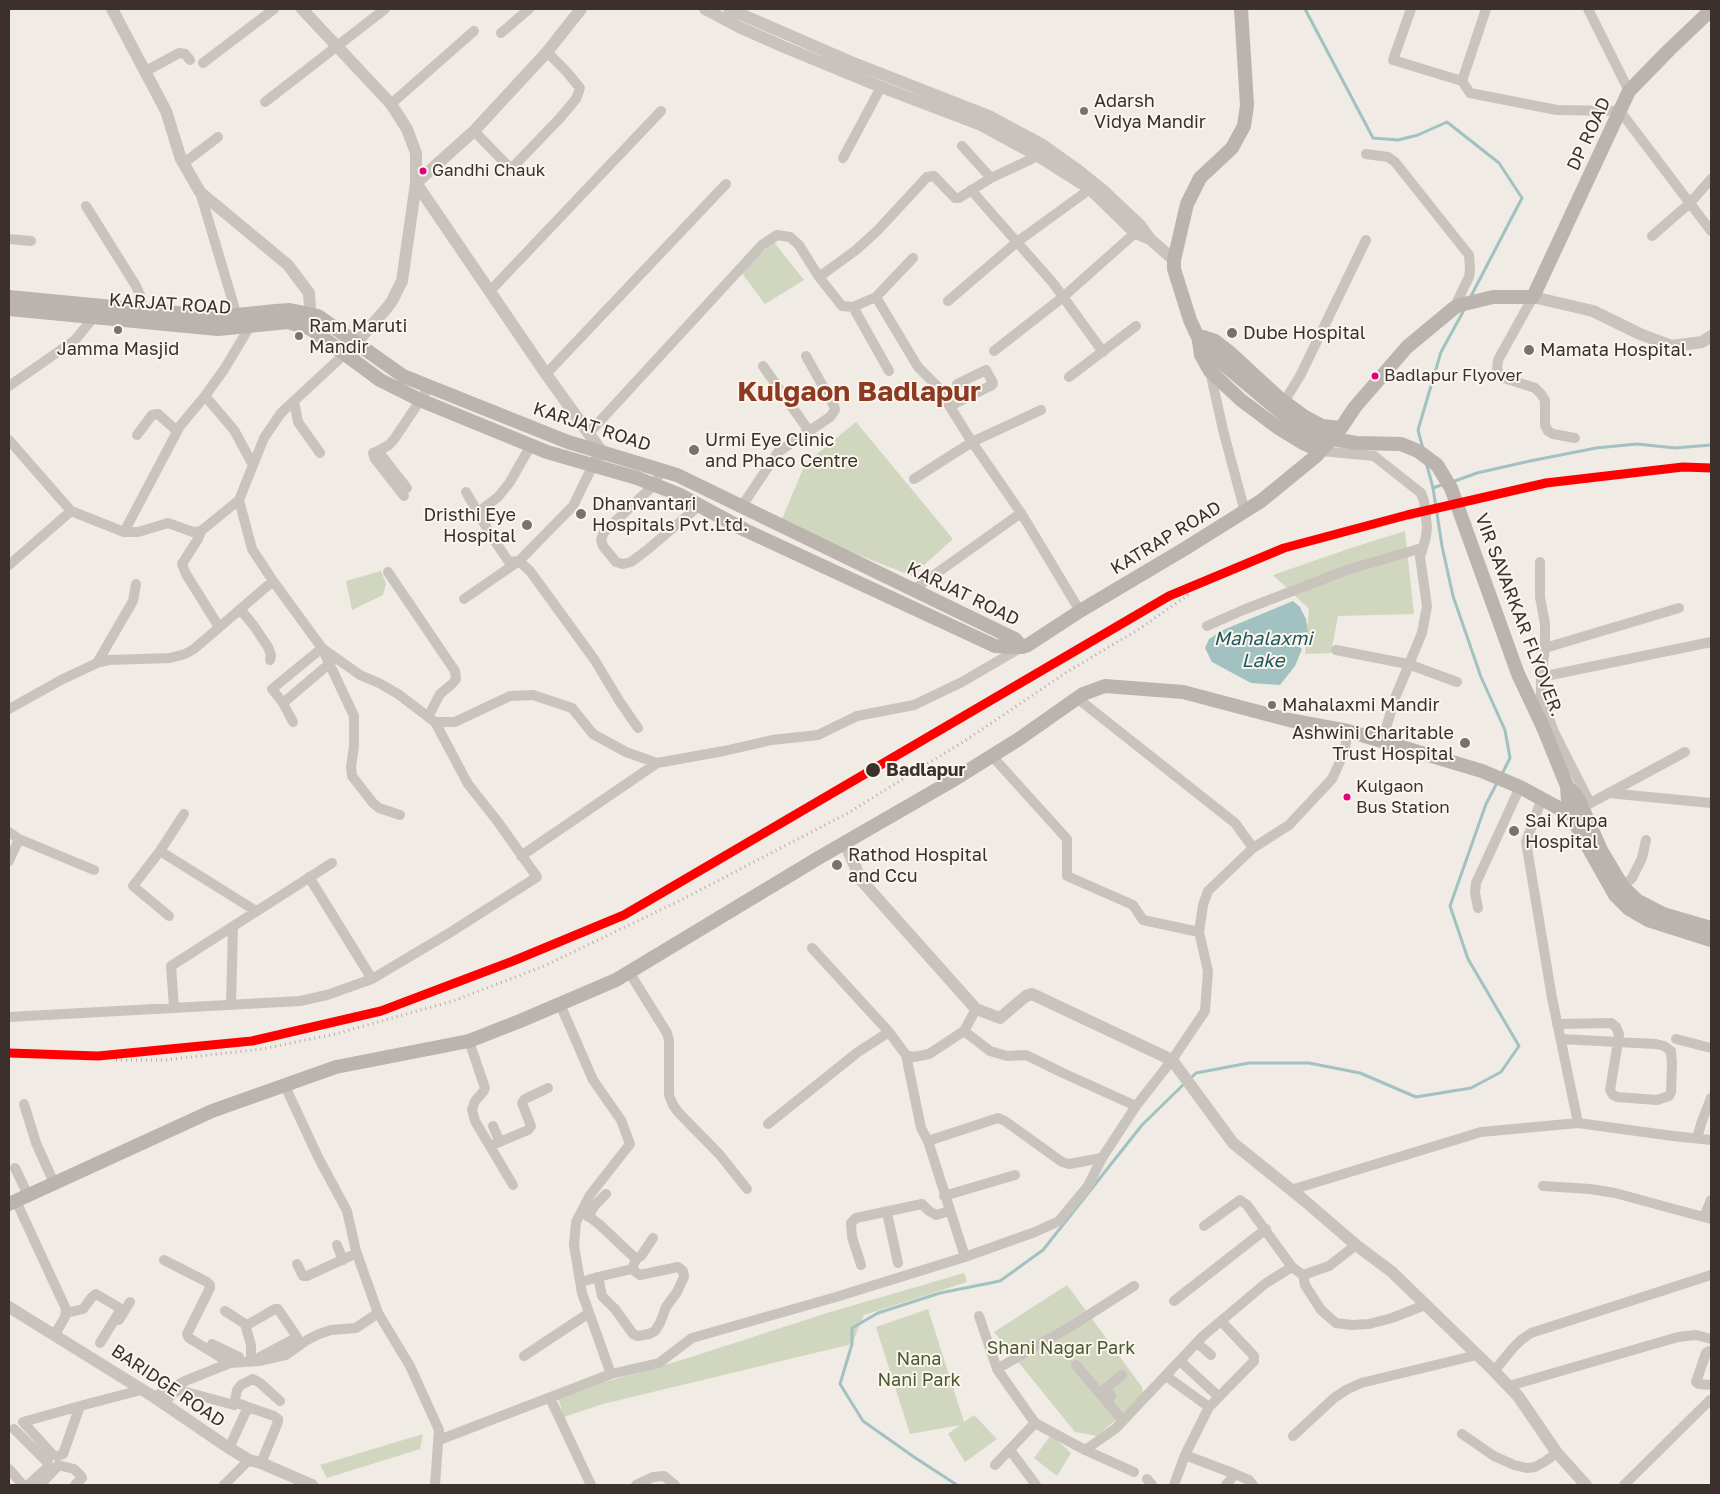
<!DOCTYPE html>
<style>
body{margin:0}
#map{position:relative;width:1720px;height:1494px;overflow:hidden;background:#f0ebe5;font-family:"Golos Text",sans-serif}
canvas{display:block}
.frame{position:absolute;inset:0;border:10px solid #3b302b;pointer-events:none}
</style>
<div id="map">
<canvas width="1720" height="1494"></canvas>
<div class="frame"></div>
</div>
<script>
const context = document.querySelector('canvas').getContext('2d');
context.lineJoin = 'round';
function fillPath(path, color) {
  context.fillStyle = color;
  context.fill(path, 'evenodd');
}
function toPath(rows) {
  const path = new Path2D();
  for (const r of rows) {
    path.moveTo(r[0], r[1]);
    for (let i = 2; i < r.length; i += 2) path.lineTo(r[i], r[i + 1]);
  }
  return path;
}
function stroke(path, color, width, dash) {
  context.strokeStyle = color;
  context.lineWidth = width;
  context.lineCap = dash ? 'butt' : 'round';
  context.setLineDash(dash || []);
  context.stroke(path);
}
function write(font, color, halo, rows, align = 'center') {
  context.font = font + ' "Golos Text",sans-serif';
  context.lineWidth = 4;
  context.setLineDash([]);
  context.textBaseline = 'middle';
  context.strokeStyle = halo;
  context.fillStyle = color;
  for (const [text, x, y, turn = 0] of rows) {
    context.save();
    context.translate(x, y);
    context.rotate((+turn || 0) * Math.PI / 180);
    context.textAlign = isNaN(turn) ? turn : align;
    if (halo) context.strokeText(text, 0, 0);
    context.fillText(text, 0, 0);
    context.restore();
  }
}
const green = toPath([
 [774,242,804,280,765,304,741,272],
 [856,422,953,539,912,576,780,524,805,464],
 [1405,531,1414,614,1338,616,1331,653,1305,654,1309,609,1273,575,1351,548],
 [381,571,386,584,383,595,352,610,346,581],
 [964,1273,967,1282,864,1315,852,1344,603,1404,564,1417,558,1398,591,1386,685,1359,827,1313],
 [1067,1285,1142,1387,1144,1396,1097,1436,1075,1432,994,1332],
 [928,1309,964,1422,974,1415,997,1439,965,1462,948,1434,960,1425,910,1434,876,1327],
 [423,1434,420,1449,327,1478,320,1465],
 [1051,1435,1071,1453,1057,1476,1034,1458]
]);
const water = toPath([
 [1293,601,1300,607,1306,619,1308,632,1300,633,1296,637,1296,644,1302,649,1295,666,1280,685,1251,683,1212,662,1205,648,1209,639,1223,630]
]);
const stream = toPath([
 [1305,9,1373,138,1398,140,1418,135,1447,122,1499,163,1522,198,1470,298],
 [1423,449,1418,430,1441,352,1464,310],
 [1426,462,1433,488,1442,546,1453,596,1481,677,1505,730,1510,758,1501,776],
 [1452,482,1477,473,1530,461,1596,448,1637,444,1675,448,1711,445],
 [1433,488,1444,484],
 [1189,1080,1196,1073,1249,1063,1309,1063,1360,1073,1416,1097,1471,1088,1501,1072,1519,1046,1468,959,1450,906,1486,804,1498,781],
 [957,1485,914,1457,863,1421,840,1384,852,1344,852,1328,878,1313,940,1293,1000,1281,1043,1250,1142,1125,1184,1084]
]);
const minor = toPath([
 [1411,9,1393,60,1462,81,1470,93,1557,110,1620,111,1711,231],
 [1588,9,1629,91],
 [501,33,529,9],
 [203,63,274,9],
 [146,71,179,53,185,54,190,60],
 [1462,81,1486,9],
 [265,102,385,9],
 [391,104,474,31],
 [474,131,511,169,560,118,576,99,580,88,566,71,547,52],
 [962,146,991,178],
 [1366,154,1388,157,1395,162,1469,255,1470,270,1469,277,1454,308],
 [843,158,881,87],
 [184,163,218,137],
 [971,190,1053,283,1103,352],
 [200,192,237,316],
 [86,206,136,286,141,297,143,310],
 [1652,236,1690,203,1711,179],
 [9,239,31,241],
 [819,277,856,250,878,230,927,177,934,176,955,198,959,198,991,178,1038,156,1040,152],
 [490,291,661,111],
 [876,297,918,367,937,386,972,442,1021,513,1080,611],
 [1533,297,1498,360,1497,370,1504,378,1535,388,1541,394,1545,400,1545,425,1548,431,1553,434,1575,438],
 [948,301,1017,242,1090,189],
 [853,307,876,297,913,258],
 [994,351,1063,297,1135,233],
 [763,366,809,431],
 [1210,371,1223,430,1245,512],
 [546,374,726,184],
 [1069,377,1136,326],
 [9,386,75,340,93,318],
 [205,396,234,430,253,465],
 [294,401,298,422,320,453],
 [1284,402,1300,376,1366,240],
 [950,406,992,385,993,383,986,370,957,384],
 [588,434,762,245,777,235,790,237,799,245,819,277,842,306,853,307,889,371],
 [137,435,152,415,158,414,177,431],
 [9,440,71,511],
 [378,451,373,453,375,459,404,496],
 [1321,451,1374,456,1421,493,1424,501,1427,526,1426,537,1420,557,1427,606,1422,633,1395,698,1382,741],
 [661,470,655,484,604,532,601,540,603,546,616,562,623,564,631,562,647,550,700,505],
 [914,479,972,442,1041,410],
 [407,488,378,451,389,445,395,438,429,387],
 [466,492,492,537,509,562,519,561,530,571,594,659,620,702,638,728],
 [742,506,778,452,830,417,835,410,834,406,806,356],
 [477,513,498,497,510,482,531,445],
 [201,531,198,539,182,564,186,574,219,627],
 [124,532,180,426,205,396,225,368,250,326],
 [1540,562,1540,597,1545,624,1545,648,1541,677,1541,696,1554,732,1590,803],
 [9,565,71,511,124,532,138,532,168,523,193,532,201,531,239,500],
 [388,572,455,671,456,679,452,684,440,694,428,717],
 [913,590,1021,513],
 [464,599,519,561,573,506,593,465],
 [240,609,254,626,268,647,271,655,270,660],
 [1207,626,1243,610,1347,570,1422,548],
 [1545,648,1679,608],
 [1336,650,1408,664,1457,682],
 [97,663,133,601,136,584],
 [1541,677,1711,642],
 [283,703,329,664],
 [9,709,61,680,97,663,109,660,170,658,185,654,194,649,273,581],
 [293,722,283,703,272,689,322,648,354,716,354,746,351,767,352,776,373,803,379,808,400,815],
 [435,722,455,722,510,696,533,695,572,708,593,734,626,752,657,763,724,751,772,740,818,735,857,716,914,705,962,682,1022,647],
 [992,756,1067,839,1067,876,1133,905,1143,920,1199,932],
 [1608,793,1711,803],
 [1542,798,1526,842,1552,998,1578,1123],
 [1585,806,1685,752],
 [184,814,160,851,256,911],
 [9,832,19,839,94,870],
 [1253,848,1289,825,1332,779,1344,753,1348,731],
 [160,851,133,886,169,916],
 [521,856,657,763],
 [9,861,19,839],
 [309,877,372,979],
 [1623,887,1632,878,1642,858,1646,840],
 [1478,908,1475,893,1476,883,1520,787],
 [812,948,889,1032,906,1055,914,1057,929,1054,964,1031,976,1009],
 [629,972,667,1033,669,1040,669,1095,673,1105,678,1112,720,1155,747,1189],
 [231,1005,233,926],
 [174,1008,171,966,332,863],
 [9,1017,300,1001,327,995,372,979,451,932,537,877,498,822,468,784,435,722,398,694,379,683,360,675,322,648,273,581,252,549,239,500,264,438,281,413,349,350],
 [1557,1024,1611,1023,1616,1027,1619,1034,1618,1042,1610,1090,1613,1095,1617,1097,1657,1100,1669,1096,1671,1092,1672,1064,1671,1051,1664,1046,1656,1044,1561,1039],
 [964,1031,990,1051,1007,1056,1026,1055,1065,1074,1136,1106,1172,1060,1205,1011,1208,971,1199,932,1203,905,1208,891,1253,848,1235,823,1077,698],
 [1676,1039,1711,1048],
 [469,1041,485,1088,483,1092,475,1101,472,1110,475,1121,513,1185],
 [285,1086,318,1157,347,1211,356,1251,378,1313,410,1366,439,1430,435,1485],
 [24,1104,36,1143,54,1183],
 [768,1124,858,1052,889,1032],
 [493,1126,500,1142],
 [1697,1138,1702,1121,1711,1098],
 [928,1141,998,1118,1005,1121,1062,1162,1069,1164,1102,1158],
 [490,1146,528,1130,531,1126,522,1103,525,1099,548,1088],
 [15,1168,28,1195],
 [1543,1186,1590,1189,1615,1193,1711,1219],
 [1291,1190,1481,1132,1578,1123,1673,1136,1711,1140],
 [944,1196,1015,1175],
 [16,1201,66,1309,65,1317,55,1334],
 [582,1211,600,1225,636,1259,632,1269],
 [887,1213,898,1263],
 [588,1217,595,1205,606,1194],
 [1704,1217,1711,1200],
 [1204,1226,1240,1200,1247,1205,1292,1267],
 [337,1245,343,1260],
 [965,1257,1035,1232,1059,1221,1088,1186,1102,1158,1136,1106],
 [636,1259,641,1256,653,1238],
 [164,1260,207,1282,210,1285,210,1288,187,1334,189,1338,230,1363,239,1357,212,1344],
 [297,1264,303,1276,307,1276,357,1253],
 [861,1265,852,1237,851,1223,856,1218,922,1204,929,1211,936,1215,949,1211],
 [1303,1275,1305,1285,1321,1310,1336,1323,1352,1325,1369,1324,1392,1318,1425,1305],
 [581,1282,598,1277,632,1269,640,1275,678,1267,683,1271,684,1277,677,1292,666,1307,660,1323,655,1331,649,1334,638,1336,633,1334,615,1309,602,1296,598,1277],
 [1174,1301,1266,1229],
 [225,1311,245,1324,249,1324,275,1309,278,1309,297,1337,296,1338,260,1357],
 [66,1313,83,1309,92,1297,96,1294,118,1307,120,1311,100,1343],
 [979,1316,997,1369,1035,1423,1085,1450,1115,1429,1203,1336,1266,1283,1292,1267,1303,1275,1329,1266,1356,1245],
 [119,1320,130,1302],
 [245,1324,251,1345,251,1358],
 [1197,1343,1211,1355],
 [1711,1351,1709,1351,1706,1353,1696,1382,1699,1384,1711,1385],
 [524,1356,589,1313],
 [1180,1361,1219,1397],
 [1076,1365,1123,1421],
 [997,1369,1073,1325,1134,1286],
 [1494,1371,1513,1348,1521,1340,1531,1333,1711,1275],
 [611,1374,659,1363,692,1338,836,1297,965,1257,928,1141,921,1128,906,1055],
 [1166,1376,1209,1407],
 [1509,1386,1678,1337,1696,1335,1711,1339],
 [154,1397,185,1381,230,1363,260,1361,286,1355,307,1340,319,1334,331,1330,356,1328,378,1313],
 [550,1398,591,1485],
 [1107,1401,1111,1396,1106,1388,1122,1375],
 [163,1403,174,1393,179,1390,234,1405,237,1403],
 [80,1406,63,1454,57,1456,53,1455,23,1422,80,1406,141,1390],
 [248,1407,274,1416,278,1419,278,1422,261,1463],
 [14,1429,48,1463,48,1467,28,1485],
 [1462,1434,1494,1456,1514,1465,1527,1468,1535,1467,1544,1462,1557,1453],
 [1293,1436,1334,1398,1346,1390,1361,1383,1477,1355],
 [439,1440,611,1374,582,1293,574,1245,576,1222,590,1195,630,1144,621,1120,593,1080,560,1004],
 [229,1448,248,1407,237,1403,235,1400,237,1390,241,1385,253,1379,260,1383,280,1401],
 [1010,1450,1036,1485],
 [1085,1450,1134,1472],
 [1185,1455,1235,1474,1249,1480,1253,1485],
 [58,1465,74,1469,81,1476,82,1478,75,1485],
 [995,1465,1035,1423],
 [9,1469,23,1485],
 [1147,1479,1152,1485],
 [40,1485,57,1467],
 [224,1485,249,1460],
 [636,1485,653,1477,664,1476,675,1485],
 [1174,1485,1185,1455,1209,1407,1254,1361,1254,1356,1221,1321],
 [1226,1485,1235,1474],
 [1624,1485,1710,1400]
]);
const tertiary = toPath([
 [112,9,166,111,181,159,200,192,288,265,309,293,311,324],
 [302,9,391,104,407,129,416,153,416,183,402,281,392,301,386,309,356,343],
 [581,9,547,52,474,131,416,183,546,374,602,452,593,465],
 [705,9,739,27,784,47,881,87,981,125,1038,156,1090,189,1135,233,1150,239],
 [729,9,851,62,989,116,1041,144,1079,171,1105,192,1140,225,1150,239,1174,260],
 [1533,297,1593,311,1640,334,1672,346,1702,342,1711,336],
 [845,843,861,880,976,1009,1000,1018,1026,996,1032,994,1172,1060,1233,1143,1305,1201,1356,1245,1392,1272,1494,1371,1518,1396,1557,1453,1586,1485],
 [9,1307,154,1397,229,1448,249,1460,261,1463,312,1485]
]);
const secondary = toPath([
 [9,297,218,317,276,311,290,310,318,316,403,376,568,442,677,475,1015,639,1022,647],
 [9,309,218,329,288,322,311,329,380,380,420,400,547,452,637,478,678,494,745,530,995,646,1022,647,1028,645,1080,611,1186,548,1261,501,1316,456,1341,428,1355,407,1407,347,1454,308,1460,305,1493,297,1533,297,1629,91,1669,50,1711,10],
 [1198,335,1201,355,1210,371,1241,400,1277,427,1303,443,1321,451],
 [1203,337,1215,341,1228,351,1278,397,1305,417,1322,426,1341,428],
 [1223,364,1197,335,1190,320,1174,269,1174,260,1187,204,1200,178,1232,148,1244,126,1247,105,1241,9],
 [1543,727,1567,786,1568,801,1579,831,1615,895,1629,909,1648,920,1711,940],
 [1567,786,1578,798,1601,850,1623,887,1638,901,1663,914,1711,928],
 [9,1204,212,1111,336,1067,469,1041,520,1021,616,980,820,857,950,782,1019,739,1083,694,1105,686,1183,692,1289,720,1348,731,1482,771,1520,787,1566,812,1572,813,1582,807]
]);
const rail = toPath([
 [116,1060,164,1060,262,1049,335,1034,453,1001,544,966,679,901,848,813,966,740,1067,672,1139,629,1191,593]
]);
const secondaryBridge = toPath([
 [1223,364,1297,426,1321,437,1356,443,1401,444,1418,451,1437,465,1451,488,1518,674,1543,727]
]);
const rail1 = toPath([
 [9,1053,98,1056,252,1041,381,1011,513,961,624,915,1169,596,1284,548,1407,515,1546,483,1683,467,1711,468]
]);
const markers = [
 [1084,111,5,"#7a716c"],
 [423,171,4.5,"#e5007d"],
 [118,330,5,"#7a716c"],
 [1232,333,6,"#7a716c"],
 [299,336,5,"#7a716c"],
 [1529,350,6,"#7a716c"],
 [1375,376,4.5,"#e5007d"],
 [694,450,6,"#7a716c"],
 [581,514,6,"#7a716c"],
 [527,525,6,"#7a716c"],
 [1272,705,5,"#7a716c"],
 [1465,743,6,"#7a716c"],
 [873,770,8,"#3b302b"],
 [1347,797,4.5,"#e5007d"],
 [1514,831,6,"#7a716c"],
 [837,865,6,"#7a716c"]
];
const busNames = [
 ["Gandhi Chauk",432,171],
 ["Badlapur Flyover",1384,376],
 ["Kulgaon",1356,787],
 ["Bus Station",1356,808]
];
const poiNames = [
 ["Adarsh",1094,101],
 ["Vidya Mandir",1094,122],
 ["Ram Maruti",309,326],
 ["Mandir",309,347],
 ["Dube Hospital",1243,333],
 ["Jamma Masjid",118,349,"center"],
 ["Mamata Hospital.",1540,350],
 ["Urmi Eye Clinic",705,440],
 ["and Phaco Centre",705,461],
 ["Dhanvantari",592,504],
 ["Hospitals Pvt.Ltd.",592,525],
 ["Dristhi Eye",516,515,"right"],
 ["Hospital",516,536,"right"],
 ["Mahalaxmi Mandir",1282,705],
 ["Ashwini Charitable",1454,733,"right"],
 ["Trust Hospital",1454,754,"right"],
 ["Sai Krupa",1525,821],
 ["Hospital",1525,842],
 ["Rathod Hospital",848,855],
 ["and Ccu",848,876]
];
const streetNames = [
 ["DP ROAD",1589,134,-65],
 ["KARJAT ROAD",170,304,4],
 ["KARJAT ROAD",592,427,18],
 ["KATRAP ROAD",1166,538,-31],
 ["KARJAT ROAD",963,594,26],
 ["VIR SAVARKAR FLYOVER.",1519,615,69],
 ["BARIDGE ROAD",168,1386,34]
];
const stopNames = [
 ["Badlapur",886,770]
];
const parkNames = [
 ["Shani Nagar Park",1061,1348],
 ["Nana",919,1359],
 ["Nani Park",919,1380]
];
const waterNames = [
 ["Mahalaxmi",1263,639],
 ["Lake",1263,661]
];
const townNames = [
 ["Kulgaon Badlapur",859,392]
];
fillPath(green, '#d1d6bf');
fillPath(water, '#a1c2c1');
stroke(stream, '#a1c2c1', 3);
stroke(minor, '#c9c3be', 10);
stroke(tertiary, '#c9c3be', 12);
stroke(secondary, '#bab3ae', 14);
stroke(rail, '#b1aca8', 3, [1, 4]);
stroke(secondaryBridge, '#bab3ae', 14);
stroke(rail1, '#f00', 9);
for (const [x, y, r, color] of markers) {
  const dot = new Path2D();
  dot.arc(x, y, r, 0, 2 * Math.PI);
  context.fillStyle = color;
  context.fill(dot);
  stroke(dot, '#fbf5ee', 2);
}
write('17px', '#3b302b', '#fbf5ee', busNames, 'left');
write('18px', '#3b302b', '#fbf5ee', poiNames, 'left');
write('18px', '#3b302b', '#fbf5ee', streetNames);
write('bold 18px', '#3b302b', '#fbf5ee', stopNames, 'left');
write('18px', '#4a5a2e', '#fbf5ee', parkNames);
write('italic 19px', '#1f5a5e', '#fbf5ee', waterNames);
write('bold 28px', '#8c3b22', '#fbf5ee', townNames);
</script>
